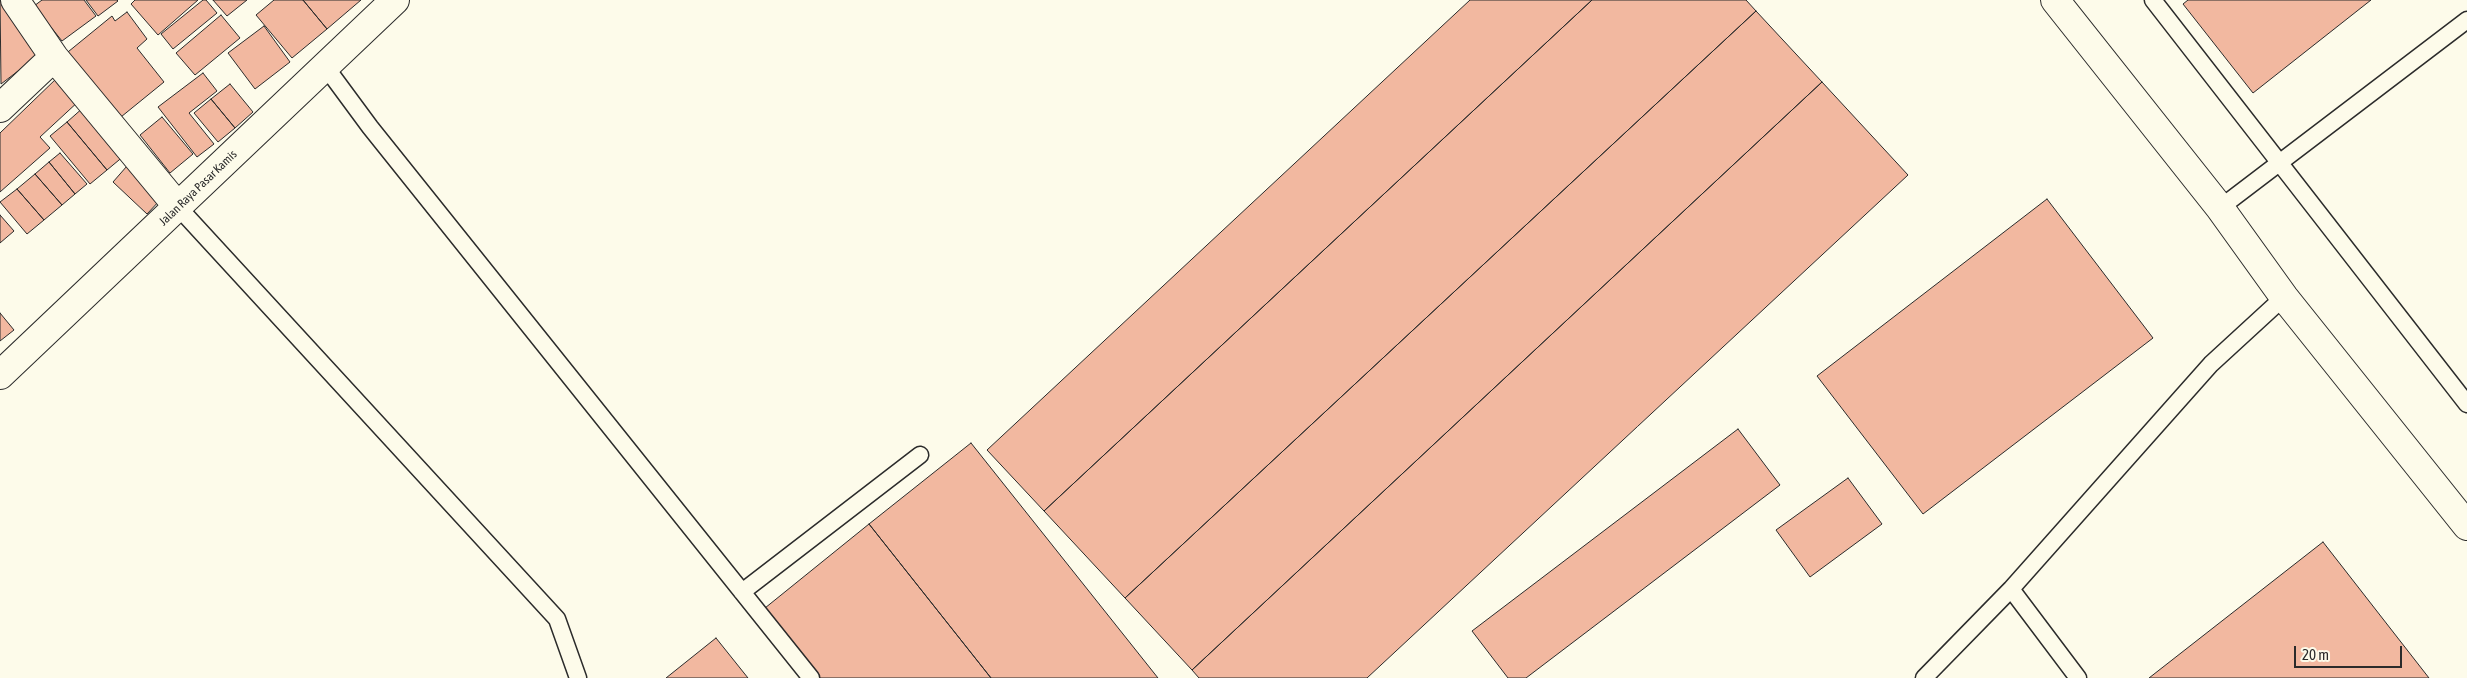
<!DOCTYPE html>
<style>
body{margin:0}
#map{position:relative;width:2467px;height:678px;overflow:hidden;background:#fdfbea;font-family:"Asap Condensed",sans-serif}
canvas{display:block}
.scale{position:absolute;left:2294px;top:646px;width:108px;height:22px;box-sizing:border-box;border:2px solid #2b2b2b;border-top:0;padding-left:6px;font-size:15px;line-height:18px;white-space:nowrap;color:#2b2b2b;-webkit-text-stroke:4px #fdfbea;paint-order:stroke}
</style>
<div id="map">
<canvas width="2467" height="678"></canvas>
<div class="scale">20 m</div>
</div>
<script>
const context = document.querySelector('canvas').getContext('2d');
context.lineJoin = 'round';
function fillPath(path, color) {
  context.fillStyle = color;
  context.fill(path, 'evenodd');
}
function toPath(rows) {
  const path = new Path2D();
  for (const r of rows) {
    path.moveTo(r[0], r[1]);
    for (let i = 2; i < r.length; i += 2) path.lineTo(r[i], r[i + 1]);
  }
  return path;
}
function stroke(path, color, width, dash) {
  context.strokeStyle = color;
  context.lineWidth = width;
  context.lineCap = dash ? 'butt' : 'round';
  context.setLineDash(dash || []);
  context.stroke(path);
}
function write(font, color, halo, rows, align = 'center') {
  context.font = font + ' "Asap Condensed",sans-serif';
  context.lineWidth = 4;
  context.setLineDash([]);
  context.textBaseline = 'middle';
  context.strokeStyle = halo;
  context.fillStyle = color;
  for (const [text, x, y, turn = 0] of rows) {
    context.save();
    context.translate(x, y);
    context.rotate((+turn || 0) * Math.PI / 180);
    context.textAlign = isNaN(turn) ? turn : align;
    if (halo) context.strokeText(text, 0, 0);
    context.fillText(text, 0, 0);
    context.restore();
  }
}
const building = toPath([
 [0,0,3,0,43,52,1,84,0,0],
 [42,0,84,0,96,16,62,41,34,6,42,0],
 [86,0,117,0,118,1,98,16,86,0],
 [135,0,198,0,158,35,131,4,135,0],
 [203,0,206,0,217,13,173,49,161,34,203,0],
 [213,0,247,0,227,16,213,0],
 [274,0,303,0,327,29,292,58,256,15,274,0],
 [303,0,361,0,327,29,303,0],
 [1470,0,1592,0,1044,511,987,450,1470,0],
 [1592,0,1746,0,1756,11,1125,598,1044,511,1592,0],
 [2188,0,2371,0,2253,93,2183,4,2188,0],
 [1756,11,1822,82,1192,670,1125,598,1756,11],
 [127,12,147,39,137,48,164,82,116,121,63,56,112,16,115,21,127,12],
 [221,15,240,38,195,75,176,53,221,15],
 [264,26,290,62,255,89,228,53,264,26],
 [203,73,217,91,189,113,214,144,197,157,158,107,203,73],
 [58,77,80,100,40,137,50,148,0,192,0,133,58,77],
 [1822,82,1908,175,1367,678,1199,678,1192,670,1822,82],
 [230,84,253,112,235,128,211,99,230,84],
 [211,99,235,128,218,142,194,113,211,99],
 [84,107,125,155,107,170,67,122,84,107],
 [162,117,193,154,170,173,140,135,162,117],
 [67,122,107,170,90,184,50,136,67,122],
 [60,153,87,184,75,194,49,162,60,153],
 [49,162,75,194,62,205,35,174,49,162],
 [127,166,161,199,147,214,113,182,127,166],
 [35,174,62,205,44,220,17,189,35,174],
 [17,189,44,220,27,234,0,202,17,189],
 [2047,199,2153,338,1923,514,1817,376,2047,199],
 [0,215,14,231,0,243,0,215],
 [0,313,14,330,0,341,0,313],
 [1738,429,1780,485,1526,678,1508,678,1472,631,1738,429],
 [971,443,1158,678,991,678,869,524,971,443],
 [1848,478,1882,524,1810,577,1776,530,1848,478],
 [869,524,991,678,820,678,765,608,869,524],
 [2323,542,2429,678,2149,678,2323,542],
 [716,638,748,678,666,678,716,638]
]);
const lane = toPath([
 [2153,0,2467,404],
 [325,66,370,127,811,678],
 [179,208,557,619,578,678],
 [2220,208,2467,20],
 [2011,589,2078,678],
 [742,592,920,455],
 [1924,678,2011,589,2211,364,2284,297]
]);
const street = toPath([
 [15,0,54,57,179,208],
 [2055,0,2220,208,2284,297,2467,526],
 [0,108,54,57]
]);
const secondary = toPath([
 [0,375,395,0]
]);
const streetNames = [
 ["Jalan Raya Pasar Kamis",198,188,-44]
];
fillPath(building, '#f2b8a0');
stroke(building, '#2b2b2b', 1);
stroke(lane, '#2b2b2b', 19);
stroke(street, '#2b2b2b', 30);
stroke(secondary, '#2b2b2b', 30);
stroke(lane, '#fdfbea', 16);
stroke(street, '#fdfbea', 28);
stroke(secondary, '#fdfbea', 28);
write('12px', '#2b2b2b', '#fdfbea', streetNames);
</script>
